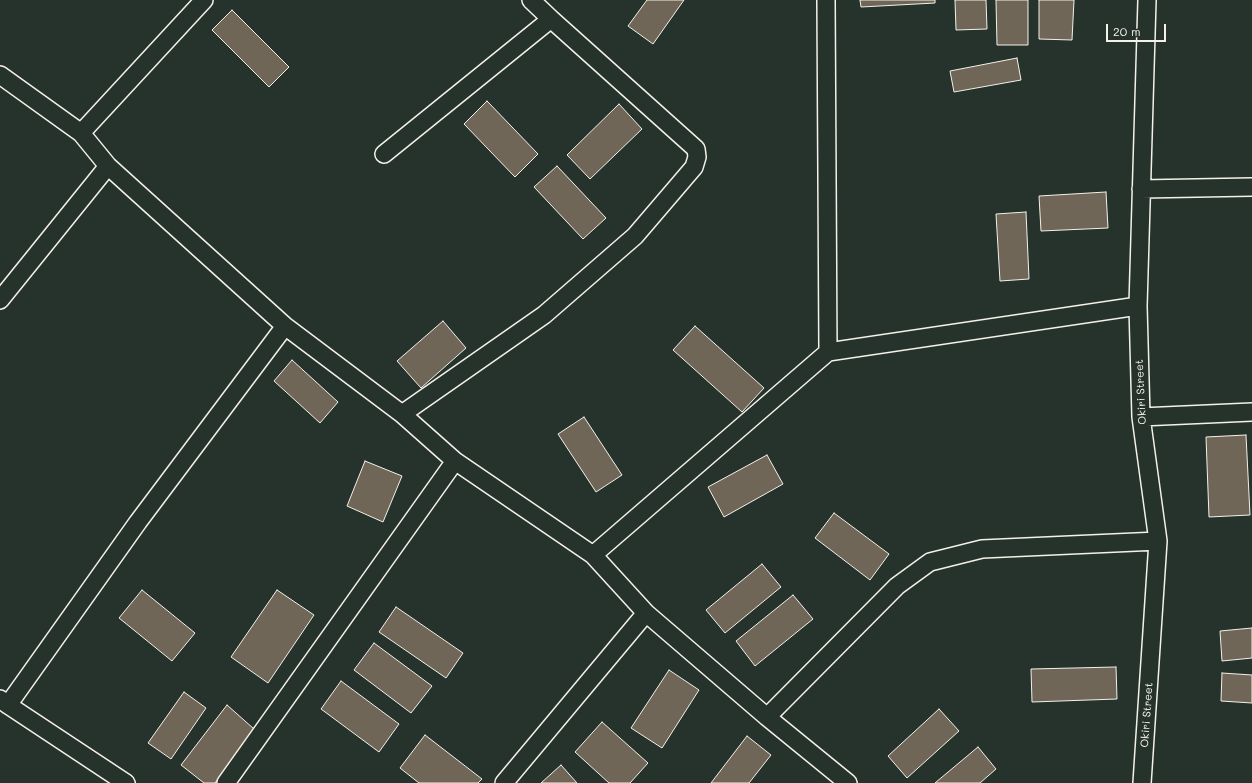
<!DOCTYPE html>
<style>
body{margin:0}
#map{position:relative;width:1252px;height:783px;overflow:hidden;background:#26332d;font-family:Mali,sans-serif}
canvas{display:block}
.scale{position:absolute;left:1106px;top:24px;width:60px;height:18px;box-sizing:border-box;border:2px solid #f4f1e8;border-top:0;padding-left:5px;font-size:12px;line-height:14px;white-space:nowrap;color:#f4f1e8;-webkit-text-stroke:3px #26332d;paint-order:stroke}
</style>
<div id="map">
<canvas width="1252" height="783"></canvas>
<div class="scale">20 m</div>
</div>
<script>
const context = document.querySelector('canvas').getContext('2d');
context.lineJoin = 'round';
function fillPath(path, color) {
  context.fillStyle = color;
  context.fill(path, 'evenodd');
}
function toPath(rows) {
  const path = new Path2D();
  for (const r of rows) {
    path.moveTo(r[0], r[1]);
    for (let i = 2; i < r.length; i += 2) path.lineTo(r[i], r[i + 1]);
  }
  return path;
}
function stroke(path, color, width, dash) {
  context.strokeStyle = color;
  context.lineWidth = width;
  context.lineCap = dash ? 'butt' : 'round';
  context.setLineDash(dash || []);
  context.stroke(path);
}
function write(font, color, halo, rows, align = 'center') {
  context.font = font + ' Mali,sans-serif';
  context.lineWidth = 3;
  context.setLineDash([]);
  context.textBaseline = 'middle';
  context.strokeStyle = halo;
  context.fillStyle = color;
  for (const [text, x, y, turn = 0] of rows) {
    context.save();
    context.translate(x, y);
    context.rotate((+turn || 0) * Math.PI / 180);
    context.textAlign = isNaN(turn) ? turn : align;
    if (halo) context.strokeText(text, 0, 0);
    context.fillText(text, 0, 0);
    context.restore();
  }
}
const building = toPath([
 [647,0,684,0,653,44,628,26,647,0],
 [860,0,935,0,935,3,861,7,860,0],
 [955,0,986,0,987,29,956,30,955,0],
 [996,0,1028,0,1028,45,997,45,996,0],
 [1039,0,1074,0,1072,40,1039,39,1039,0],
 [232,10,289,67,269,87,212,30,232,10],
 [1017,58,1021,80,954,92,950,71,1017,58],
 [487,101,538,154,515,177,464,124,487,101],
 [619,104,642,129,590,179,567,155,619,104],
 [557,166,606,218,583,239,534,187,557,166],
 [1106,192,1108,228,1041,231,1039,196,1106,192],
 [1026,212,1029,279,1000,281,996,214,1026,212],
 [443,321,466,348,421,388,397,361,443,321],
 [695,326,764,388,742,412,673,350,695,326],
 [292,360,338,402,320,423,274,381,292,360],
 [584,417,622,475,596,492,558,434,584,417],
 [1246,435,1250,515,1209,517,1206,437,1246,435],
 [767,455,783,484,724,517,708,487,767,455],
 [365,461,402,476,383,522,347,506,365,461],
 [834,513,889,554,870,580,815,538,834,513],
 [762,564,781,587,725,633,706,610,762,564],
 [142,590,195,633,172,661,119,618,142,590],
 [277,590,314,615,268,683,231,657,277,590],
 [793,595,813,619,755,666,736,641,793,595],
 [396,607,463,653,446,678,379,632,396,607],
 [1252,628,1252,658,1222,661,1220,631,1252,628],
 [374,643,432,686,411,713,354,670,374,643],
 [1116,667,1117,699,1032,702,1031,669,1116,667],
 [669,670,699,690,662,748,631,728,669,670],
 [1222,673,1252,675,1252,703,1221,701,1222,673],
 [341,681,399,724,379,752,321,709,341,681],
 [184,692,206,708,171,759,148,743,184,692],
 [227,705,254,729,215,783,204,783,181,765,227,705],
 [939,709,959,731,907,778,888,756,939,709],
 [602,722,648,763,630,783,609,783,575,752,602,722],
 [425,735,482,779,478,783,419,783,400,768,425,735],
 [747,736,771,755,749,783,711,783,747,736],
 [978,747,996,769,980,783,935,783,978,747],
 [561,765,577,783,541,783,561,765]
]);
const street = toPath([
 [826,0,828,352],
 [0,75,81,133,108,166,285,326,402,414,455,461,593,555,646,613,767,717,848,783],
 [81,133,204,0],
 [384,154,551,19],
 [1141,189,1252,187],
 [0,300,108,166],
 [402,414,544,315,635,236,694,167,697,157,696,149,551,19,531,0],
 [1141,417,1252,412],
 [593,555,828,352,1138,306],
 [0,699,8,705,126,783],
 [8,705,138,522,285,326],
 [767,717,897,586,930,562,982,549,1158,541],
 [226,783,455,461],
 [504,783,646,613],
 [1142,783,1158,541,1141,417,1138,306,1147,0]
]);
const streetNames = [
 ["Okiri Street",1141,392,-93],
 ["Okiri Street",1147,715,-86]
];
fillPath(building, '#6f6658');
stroke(building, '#f4f1e8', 1);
stroke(street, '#f4f1e8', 20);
stroke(street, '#26332d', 17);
write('11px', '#f4f1e8', '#26332d', streetNames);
</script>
